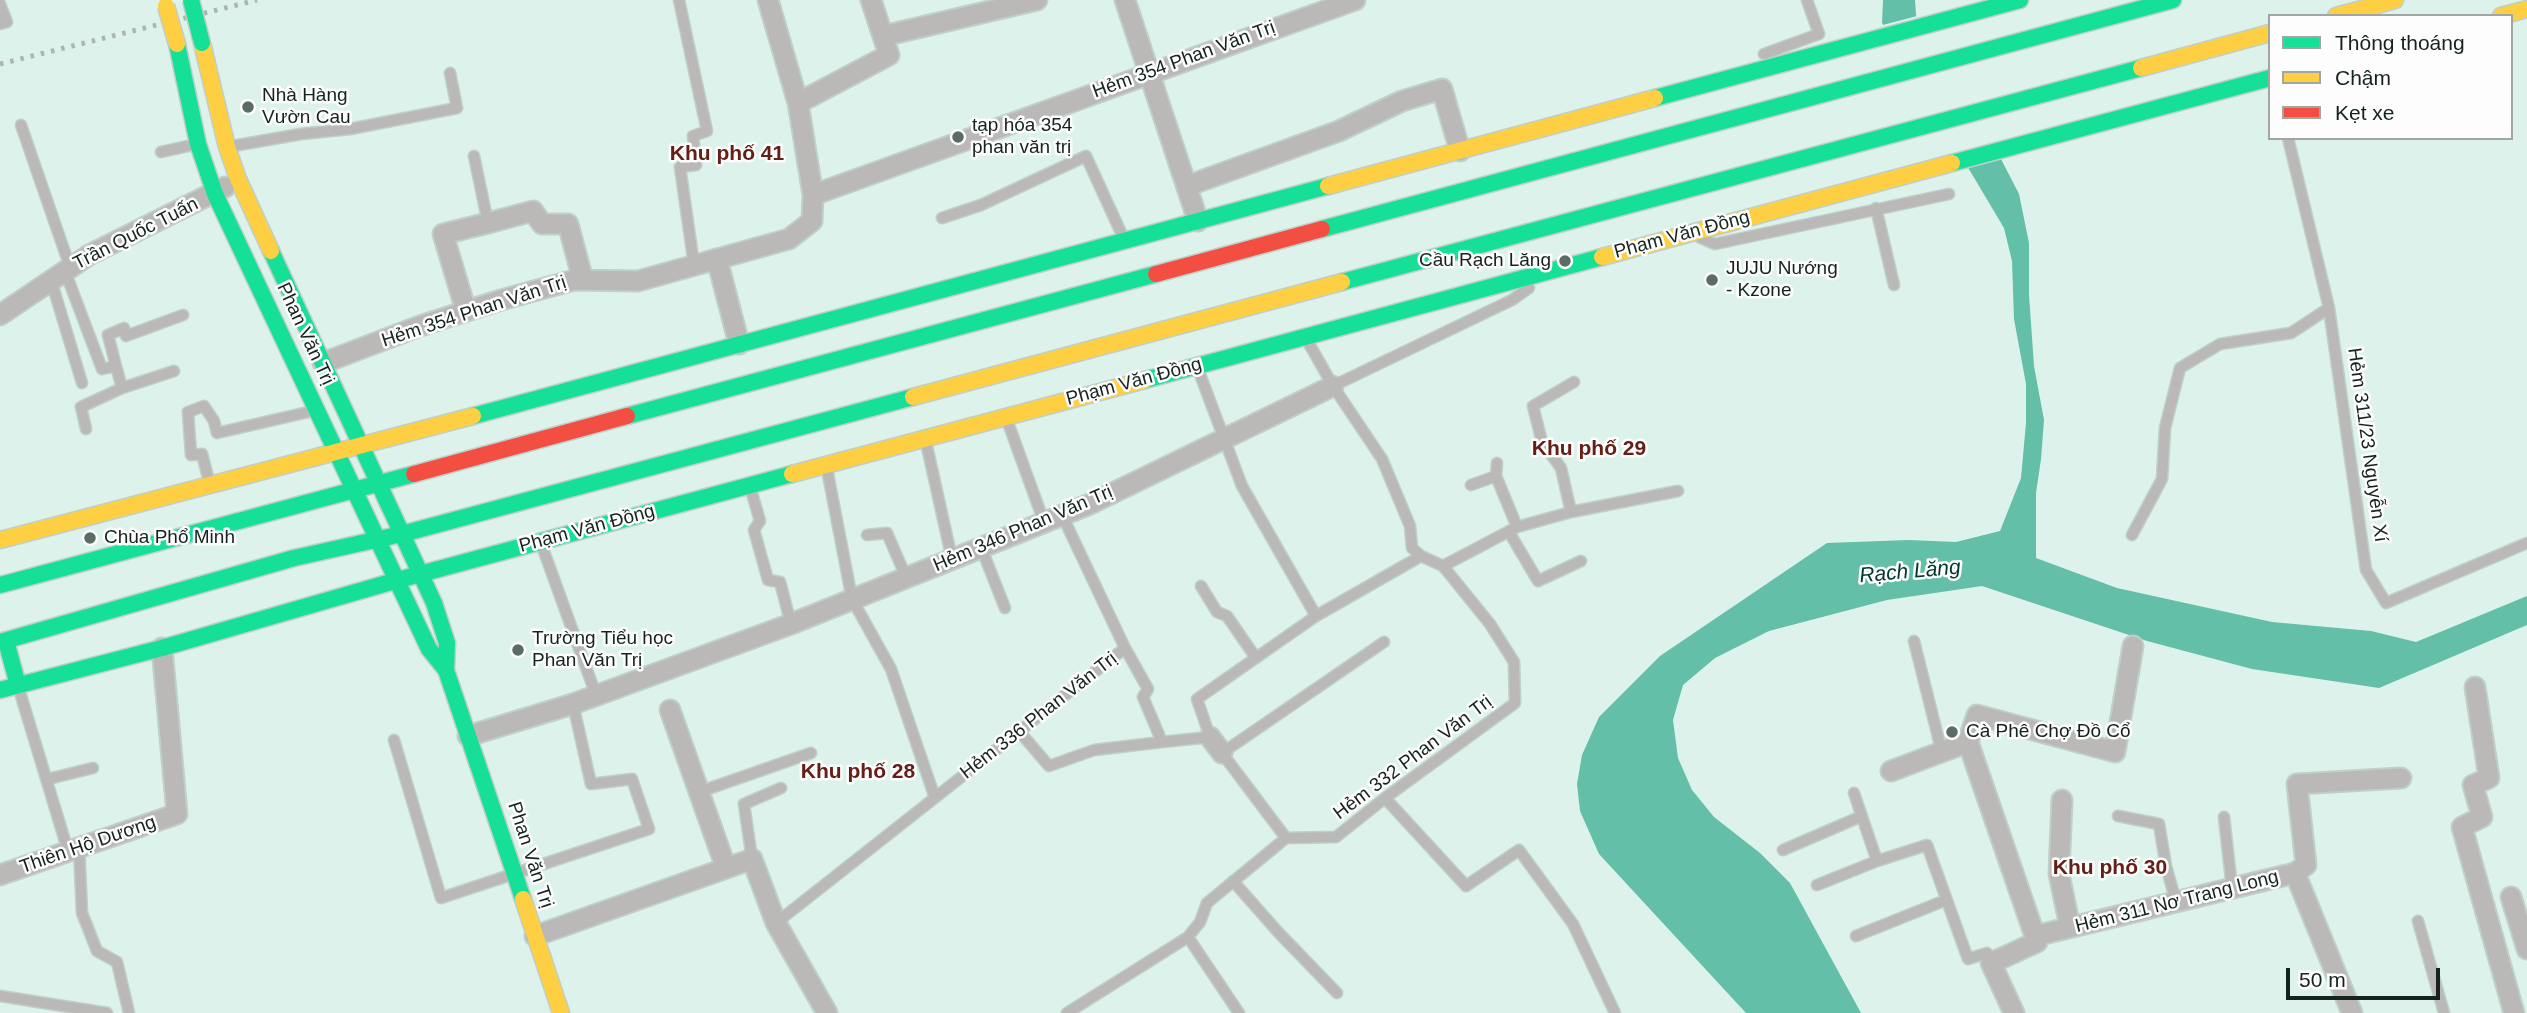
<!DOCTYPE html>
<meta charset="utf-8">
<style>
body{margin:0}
#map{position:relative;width:2527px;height:1013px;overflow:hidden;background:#ddf2ea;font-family:Arial,sans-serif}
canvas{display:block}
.legend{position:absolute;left:2268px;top:14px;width:245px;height:126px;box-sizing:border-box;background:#fdfdfd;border:2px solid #a0a6a4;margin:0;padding:9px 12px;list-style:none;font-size:21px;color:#15231f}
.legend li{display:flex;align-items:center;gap:14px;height:35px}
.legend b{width:35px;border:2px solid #a0a6a4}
.scale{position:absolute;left:2286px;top:968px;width:154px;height:32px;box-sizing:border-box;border:4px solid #15231f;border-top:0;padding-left:9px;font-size:21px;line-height:24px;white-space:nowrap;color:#15231f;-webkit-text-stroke:5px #fdfdfd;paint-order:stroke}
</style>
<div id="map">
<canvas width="2527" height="1013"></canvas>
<ul class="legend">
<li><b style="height:9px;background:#16e098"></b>Thông thoáng</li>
<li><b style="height:9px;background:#ffcf43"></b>Chậm</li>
<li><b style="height:9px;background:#f24e42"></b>Kẹt xe</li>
</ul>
<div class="scale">50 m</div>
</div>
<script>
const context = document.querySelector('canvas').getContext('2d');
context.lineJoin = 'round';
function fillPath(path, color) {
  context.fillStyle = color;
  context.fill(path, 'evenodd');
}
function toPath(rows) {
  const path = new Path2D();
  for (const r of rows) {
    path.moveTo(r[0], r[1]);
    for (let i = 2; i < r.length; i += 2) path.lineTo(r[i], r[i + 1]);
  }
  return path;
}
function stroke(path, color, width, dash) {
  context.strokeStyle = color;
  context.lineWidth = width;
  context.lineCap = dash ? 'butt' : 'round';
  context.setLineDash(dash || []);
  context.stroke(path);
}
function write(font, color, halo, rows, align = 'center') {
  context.font = font + ' Arial,sans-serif';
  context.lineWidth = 5;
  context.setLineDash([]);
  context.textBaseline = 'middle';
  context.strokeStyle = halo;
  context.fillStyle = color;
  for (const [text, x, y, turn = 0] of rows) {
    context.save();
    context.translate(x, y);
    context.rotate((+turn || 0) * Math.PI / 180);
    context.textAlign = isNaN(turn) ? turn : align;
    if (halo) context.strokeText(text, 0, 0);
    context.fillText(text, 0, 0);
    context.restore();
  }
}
const water = toPath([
 [1883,0,1915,0,1916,15,2002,161,2019,194,2029,243,2029,295,2034,366,2044,420,2041,459,2036,493,2036,558,2117,588,2272,622,2371,631,2416,642,2527,596,2527,625,2379,688,2252,669,2147,641,1982,586,1887,600,1769,631,1715,658,1683,685,1673,720,1678,758,1692,790,1714,817,1760,853,1790,883,1861,1013,1746,1013,1599,854,1580,811,1577,784,1582,755,1599,717,1660,656,1827,543,1909,540,1956,542,2000,531,2021,478,2026,423,2026,384,2014,319,2012,261,2004,228,1882,23]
]);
const pier = toPath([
 [1921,15,2004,158,1965,168,1879,26]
]);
const lane = toPath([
 [679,0,707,131,693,136,696,165,680,167,694,265],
 [0,4,7,22,0,24],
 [1764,54,1819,34,1807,0],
 [21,125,70,267],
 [2288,138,2329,308,2366,570,2386,603,2527,543],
 [227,147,301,134,350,129,457,108,450,73],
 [161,152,197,144],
 [474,156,488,223],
 [1876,208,1894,285],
 [942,218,981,205,1086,156,1123,237],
 [1701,238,1715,244,1949,194],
 [65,271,102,369,116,366,122,388],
 [51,280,82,383],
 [1307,340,1333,386,1382,459,1410,526,1412,548,1421,556],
 [116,366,108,335,124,328,126,336,183,315],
 [1198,369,1242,486,1316,616],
 [1333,386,1512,300,1529,288],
 [1007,420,1044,522],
 [86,429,81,407,122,388,174,371],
 [926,442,952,559],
 [1497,463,1496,476,1517,527],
 [827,469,852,599,891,669,935,798],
 [209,481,202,454,191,455,188,412,204,406,214,421,217,433,317,410],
 [1471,485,1496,476],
 [751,490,760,521,754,530,768,580,780,582,791,624],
 [1571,512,1561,468,1542,442,1533,406,1574,382],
 [1062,515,1125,648],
 [1509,532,1538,581,1581,561],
 [867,535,887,533,906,577],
 [2132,535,2162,479,2165,428,2180,368,2220,344,2291,333,2329,308],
 [542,546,596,695],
 [981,547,1005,608],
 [1201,586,1217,612,1227,616,1256,658],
 [1914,641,1942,753],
 [19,689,68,851],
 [1019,731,1049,766,1094,750,1162,742],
 [394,740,441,898,649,829,632,779,591,784,573,704],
 [48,779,93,768],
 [699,792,811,753],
 [1854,793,1877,861,1927,845,1968,959,1987,953,1991,963],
 [1385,798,1466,886,1519,850,1573,924,1615,1013],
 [2118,816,2159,824,2166,866,2176,902],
 [2224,817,2232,888],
 [1286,838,1222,753,1384,642],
 [79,847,82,913,97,951,117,962,129,1013],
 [1783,850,1862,816],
 [752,859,744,804,781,788],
 [1233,881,1278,932,1337,993],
 [1817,885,1877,861],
 [2418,921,2444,1013],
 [776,923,1125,648,1148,689,1143,697,1162,742,1210,737,1197,699,1316,616,1421,556,1443,566,1517,527,1571,512,1678,491],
 [1856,936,1946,900],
 [1188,937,1239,1013],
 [0,996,107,1013],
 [1067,1013,1188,937,1200,922,1207,903,1286,838,1336,837,1385,798,1515,703,1514,662,1490,624,1443,566]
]);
const street = toPath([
 [768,0,798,103],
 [1125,0,1198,221],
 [883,36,1037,0],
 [1187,186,1339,131,1402,101,1442,89,1460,151],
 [813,195,798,103,889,55,871,0],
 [717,259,739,344],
 [466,311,443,234,488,223,533,211,542,224,568,224,583,280],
 [0,315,89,255,225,187],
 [323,363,420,326,501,300,574,280,638,281,789,239,812,221,813,195,1355,0],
 [2475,687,2489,778,2473,785,2482,817,2462,827,2514,1013],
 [670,710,726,868],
 [468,736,573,704,791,624,1090,504,1333,386],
 [1210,737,1222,753],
 [1891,771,1968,742],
 [2062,800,2059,874,2070,927],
 [2295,873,2352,1013],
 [0,875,177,814,162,648],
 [2511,897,2527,949],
 [535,936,752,859,776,923,827,1013],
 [2035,936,2295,873,2306,865,2297,784,2401,778],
 [2014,1013,1991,963,2037,942,1968,742,1977,715,2115,752,2133,646]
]);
const fast = toPath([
 [177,44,198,144,215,194,429,649,446,670],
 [1655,98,2020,0],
 [1952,163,2270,78],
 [1322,229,2173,0],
 [271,251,434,603,447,643,446,670,523,899],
 [1342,282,2141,68],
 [1145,380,1602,257],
 [473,416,1328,186],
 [627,416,1156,274],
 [0,585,414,474],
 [6,641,18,685],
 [0,642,294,558,402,534,913,397],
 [0,690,162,648,398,580,792,474]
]);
const slow = toPath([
 [2336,16,2395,0],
 [2501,16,2527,9],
 [202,43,227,147,238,179,271,251],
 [2141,68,2270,33],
 [1328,186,1655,98],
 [1602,257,1952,163],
 [913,397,1342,282],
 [792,474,1145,380],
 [0,540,473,416],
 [523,899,561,1013]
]);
const jam = toPath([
 [1156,274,1322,229],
 [414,474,627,416]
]);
const rail = toPath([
 [0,64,257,0]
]);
const fastBridge = toPath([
 [191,0,202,43]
]);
const slowBridge = toPath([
 [166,6,177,44]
]);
const markers = [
 [248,107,7,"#5b6b66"],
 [958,137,7,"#5b6b66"],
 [1565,261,7,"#5b6b66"],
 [1712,280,7,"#5b6b66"],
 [90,538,7,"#5b6b66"],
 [518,650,7,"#5b6b66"],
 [1952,732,7,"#5b6b66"]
];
const streetNames = [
 ["Hẻm 354 Phan Văn Trị",1184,60,-20],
 ["Trần Quốc Tuấn",136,234,-27],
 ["Phạm Văn Đồng",1682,235,-15],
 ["Hẻm 354 Phan Văn Trị",474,312,-18],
 ["Phan Văn Trị",305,334,65],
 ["Phạm Văn Đồng",1134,382,-15],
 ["Hẻm 311/23 Nguyễn Xí",2367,445,82],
 ["Phạm Văn Đồng",587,529,-15],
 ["Hẻm 346 Phan Văn Trị",1023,529,-23],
 ["Hẻm 336 Phan Văn Trị",1039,716,-38],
 ["Hẻm 332 Phan Văn Trị",1413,758,-37],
 ["Thiên Hộ Dương",88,845,-19],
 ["Phan Văn Trị",530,855,72],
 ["Hẻm 311 Nơ Trang Long",2177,902,-14]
];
const poiNames = [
 ["Nhà Hàng",262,96],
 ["Vườn Cau",262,118],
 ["tạp hóa 354",972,126],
 ["phan văn trị",972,148],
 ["Cầu Rạch Lăng",1551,261,"right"],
 ["JUJU Nướng",1726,269],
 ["- Kzone",1726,291],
 ["Chùa Phổ Minh",104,538],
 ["Trường Tiểu học",532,639],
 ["Phan Văn Trị",532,661],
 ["Cà Phê Chợ Đồ Cổ",1966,732]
];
const neighbourhoodNames = [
 ["Khu phố 41",727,154],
 ["Khu phố 29",1589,449],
 ["Khu phố 28",858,772],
 ["Khu phố 30",2110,868]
];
const waterNames = [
 ["Rạch Lăng",1910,572,-5]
];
fillPath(water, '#63bfa8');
fillPath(pier, '#ddf2ea');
stroke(lane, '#bfcfc9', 13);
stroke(street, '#bfcfc9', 23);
stroke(fast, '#bfcfc9', 19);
stroke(slow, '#bfcfc9', 19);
stroke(jam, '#bfcfc9', 19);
stroke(lane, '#bbb9b7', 10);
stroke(street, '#bbb9b7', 19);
stroke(fast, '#16e098', 16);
stroke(slow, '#ffcf43', 16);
stroke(jam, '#f24e42', 16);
stroke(rail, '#acb6b1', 5, [3.5, 7]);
stroke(fastBridge, '#bfcfc9', 19, []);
stroke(slowBridge, '#bfcfc9', 19, []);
stroke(fastBridge, '#16e098', 16);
stroke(slowBridge, '#ffcf43', 16);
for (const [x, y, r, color] of markers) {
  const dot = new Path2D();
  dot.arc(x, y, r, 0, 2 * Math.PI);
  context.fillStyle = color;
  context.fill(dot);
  stroke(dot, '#fdfdfd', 2.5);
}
write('19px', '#15231f', '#fdfdfd', streetNames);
write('19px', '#15231f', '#fdfdfd', poiNames, 'left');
write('bold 21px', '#642016', '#fdfdfd', neighbourhoodNames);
write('italic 21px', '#00372a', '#fdfdfd', waterNames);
</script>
